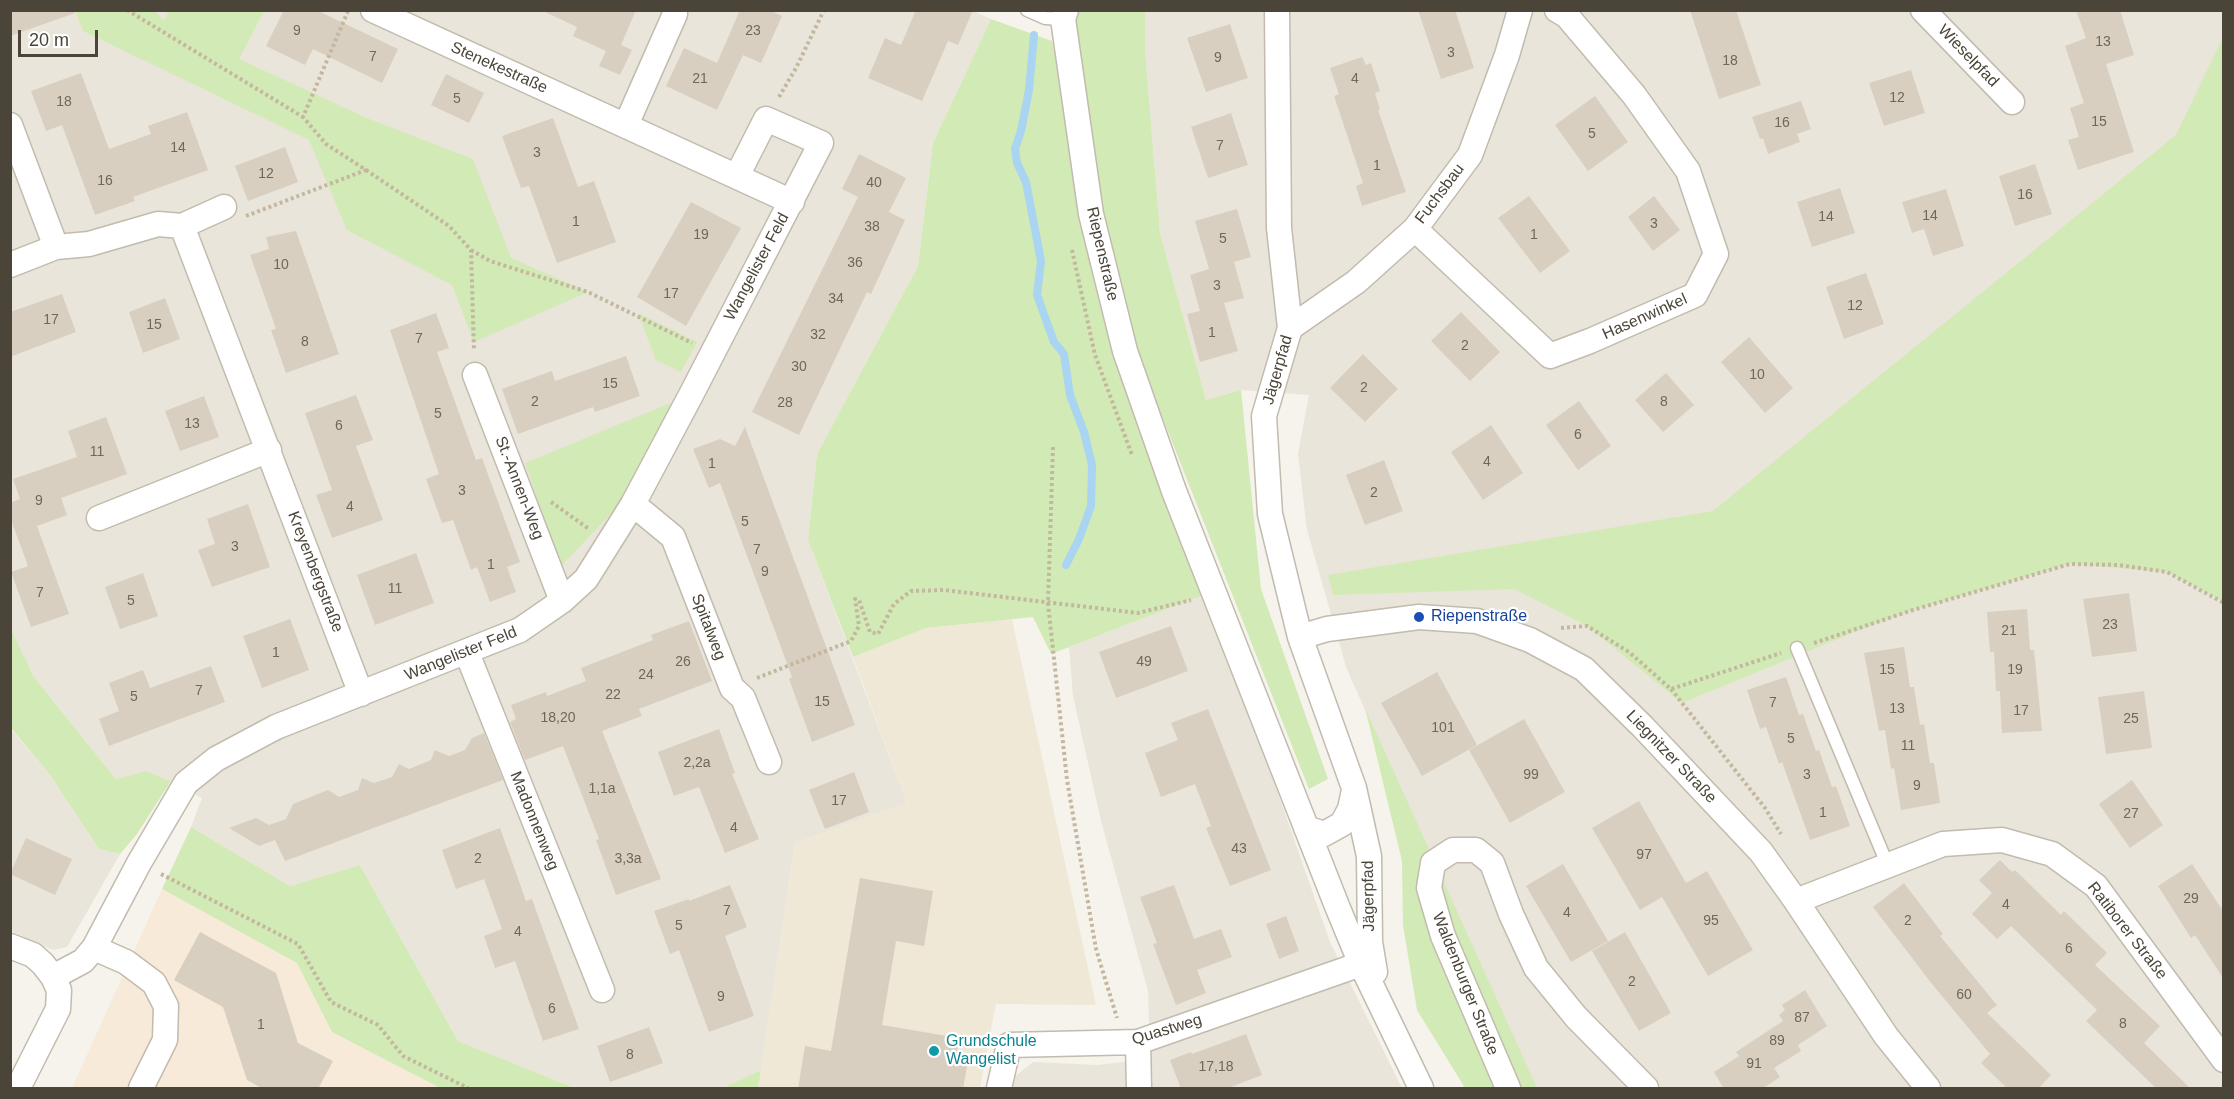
<!DOCTYPE html>
<meta charset="utf-8">
<style>
body{margin:0}
#map{position:relative;width:2234px;height:1099px;overflow:hidden;background:#f6f3ec;font-family:Helvetica,sans-serif}
canvas{display:block}
.frame{position:absolute;inset:0;border:12px solid #4b4439;pointer-events:none}
.scale{position:absolute;left:18px;top:30px;width:80px;height:27px;box-sizing:border-box;border:3px solid #4b4439;border-top:0;padding-left:8px;font-size:18px;line-height:21px;white-space:nowrap;color:#4b4439;-webkit-text-stroke:4px #fff;paint-order:stroke}
</style>
<div id="map">
<canvas width="2234" height="1099"></canvas>
<div class="frame"></div>
<div class="scale">20 m</div>
</div>
<script>
const context = document.querySelector('canvas').getContext('2d');
context.lineJoin = 'round';
function fillPath(path, color) {
  context.fillStyle = color;
  context.fill(path, 'evenodd');
}
function toPath(rows) {
  const path = new Path2D();
  for (const r of rows) {
    path.moveTo(r[0], r[1]);
    for (let i = 2; i < r.length; i += 2) path.lineTo(r[i], r[i + 1]);
  }
  return path;
}
function stroke(path, color, width, dash) {
  context.strokeStyle = color;
  context.lineWidth = width;
  context.lineCap = dash ? 'butt' : 'round';
  context.setLineDash(dash || []);
  context.stroke(path);
}
function write(font, color, halo, rows, align = 'center') {
  context.font = font + ' Helvetica,sans-serif';
  context.lineWidth = 4.5;
  context.setLineDash([]);
  context.textBaseline = 'middle';
  context.strokeStyle = halo;
  context.fillStyle = color;
  for (const [text, x, y, turn = 0] of rows) {
    context.save();
    context.translate(x, y);
    context.rotate((+turn || 0) * Math.PI / 180);
    context.textAlign = isNaN(turn) ? turn : align;
    if (halo) context.strokeText(text, 0, 0);
    context.fillText(text, 0, 0);
    context.restore();
  }
}
const residential = toPath([
 [971,10,991,19,933,143,918,266,817,454,808,540,907,803,795,843,761,1070,723,1088,575,1088,458,1041,360,865,290,886,191,827,202,798,171,781,146,771,116,779,34,677,10,627,10,11],
 [1145,11,2223,11,2223,1088,1533,1088,1346,667,1307,530,1298,454,1309,395,1241,390,1206,400,1160,233,1145,50],
 [1202,595,1273,779,1330,942,1402,1088,1011,1088,1013,1078,1033,1062,1097,1065,1150,1059,1148,991,1101,821,1073,696,1069,647],
 [10,728,50,775,99,849,120,854,67,947,53,950,11,931]
]);
const commercial = toPath([
 [162,889,297,963,332,1032,440,1088,72,1088]
]);
const education = toPath([
 [1012,619,1096,1005,996,1004,980,1088,758,1088,795,843,907,803,853,657,926,628]
]);
const green = toPath([
 [231,10,264,11,239,59,369,119,473,159,511,258,588,292,474,342,452,285,347,230,309,140,83,31,75,11,155,11,164,21,169,11],
 [1079,11,1145,11,1145,50,1160,233,1206,400,1241,390,1261,589,1328,779,1309,789,1143,368,1101,214,1075,26],
 [991,19,1052,41,1091,214,1213,591,1051,654,1033,617,926,628,853,657,808,540,817,454,918,266,933,143],
 [2223,37,2223,601,2167,572,2070,564,1913,610,1867,627,1682,703,1587,626,1514,589,1333,595,1328,575,1713,511,2176,135],
 [638,313,697,342,681,372,656,360],
 [673,402,624,500,561,566,525,463],
 [10,627,34,677,116,779,146,771,171,781,137,834,120,854,99,849,50,775,11,728],
 [1365,708,1537,1088,1465,1088,1417,1010,1403,925,1402,861],
 [191,827,290,886,360,865,458,1041,575,1088,440,1088,332,1032,297,963,162,889],
 [761,1070,758,1088,723,1088]
]);
const stream = toPath([
 [1034,35,1029,90,1021,131,1015,149,1017,163,1026,182,1041,261,1037,295,1054,342,1064,354,1070,395,1084,432,1092,465,1091,506,1079,539,1066,565]
]);
const building = toPath([
 [10,10,74,10,75,13,10,36],
 [284,10,316,10,398,49,382,83,313,49,305,65,266,46],
 [541,10,636,10,621,45,632,50,620,75,599,66,606,51,573,36,577,27],
 [740,10,769,10,782,16,761,63,743,55,717,110,666,86,684,48,717,63],
 [916,10,973,10,958,45,948,41,922,101,868,78,885,38,901,45],
 [1418,10,1455,10,1474,68,1441,79],
 [1690,10,1736,10,1761,85,1719,99],
 [2076,10,2120,10,2134,55,2106,64,2134,152,2078,170,2068,140,2079,137,2070,108,2084,103,2065,46,2086,38],
 [1230,24,1248,78,1206,92,1187,38],
 [1362,57,1366,65,1371,63,1380,91,1375,93,1380,109,1378,110,1406,192,1362,206,1356,186,1363,183,1334,96,1339,94,1330,68],
 [1911,70,1925,113,1884,126,1869,83],
 [81,73,109,149,151,134,148,126,187,112,208,170,133,197,135,201,95,215,62,125,46,131,31,91],
 [446,74,484,93,469,123,431,105],
 [1595,96,1628,142,1588,171,1555,125],
 [1801,101,1811,129,1797,134,1800,142,1768,154,1763,138,1760,139,1752,117],
 [1231,113,1248,165,1208,178,1191,127],
 [553,118,578,187,594,181,616,242,557,263,529,186,521,188,502,136],
 [285,147,298,182,248,201,235,166],
 [859,154,906,178,889,212,905,220,871,294,867,292,799,435,752,412,858,197,842,189],
 [2035,164,2052,214,2015,226,1999,176],
 [1840,188,1855,233,1812,247,1797,202],
 [1946,189,1964,246,1933,256,1924,229,1912,233,1902,202],
 [1529,196,1570,251,1540,273,1498,218],
 [1654,196,1680,230,1653,251,1628,217],
 [691,202,741,228,686,326,637,297],
 [1237,209,1251,257,1234,262,1244,298,1224,303,1238,351,1200,362,1187,314,1200,311,1190,275,1209,269,1195,221],
 [296,231,339,354,286,373,271,330,276,329,250,255,269,249,266,237],
 [1866,273,1884,324,1844,339,1826,287],
 [62,294,76,332,10,357,10,312],
 [165,298,180,339,143,353,129,312],
 [1461,312,1500,352,1470,381,1431,341],
 [436,313,449,348,437,352,476,460,482,458,520,562,507,567,516,592,490,602,477,567,471,570,453,520,442,523,426,479,439,474,390,330],
 [1749,337,1793,388,1765,413,1721,362],
 [1363,354,1398,389,1365,422,1330,388],
 [626,356,640,396,595,412,593,407,518,434,502,389,552,371,555,381],
 [1666,373,1694,405,1663,432,1635,400],
 [356,395,373,440,356,446,383,520,332,538,316,495,332,490,305,413],
 [204,396,219,437,180,451,165,411],
 [1579,401,1611,446,1578,470,1546,425],
 [106,417,127,474,61,498,67,515,37,526,69,614,31,627,11,572,28,566,10,517,10,503,20,499,13,479,77,457,68,431],
 [1491,425,1523,473,1483,500,1451,452],
 [745,427,855,725,812,742,789,679,792,677,720,483,709,488,693,449,720,439,735,446],
 [1384,460,1403,511,1365,525,1346,475],
 [248,504,270,567,212,587,198,550,215,544,207,519],
 [416,553,434,603,375,625,357,575],
 [143,573,158,616,120,629,105,587],
 [2129,593,2137,651,2092,657,2083,599],
 [2027,609,2030,650,2034,650,2042,731,2002,733,2000,691,1996,691,1994,652,1990,652,1987,612],
 [290,619,309,670,262,688,243,636],
 [689,621,712,681,639,709,642,716,602,731,661,879,616,895,596,840,599,839,563,746,525,760,510,722,516,719,511,705,546,692,547,696,586,681,581,668,653,640,651,635],
 [1171,626,1188,671,1116,698,1099,652],
 [1904,647,1910,687,1914,687,1920,725,1924,724,1930,763,1934,763,1940,803,1901,810,1894,768,1891,769,1885,730,1879,731,1864,653],
 [211,666,225,702,109,746,99,719,119,711,109,683,143,670,150,688],
 [1437,672,1477,745,1422,776,1381,703],
 [1786,677,1799,715,1803,714,1816,751,1819,750,1832,787,1836,786,1850,826,1810,840,1782,762,1779,764,1766,727,1760,729,1747,690],
 [2144,691,2152,748,2106,754,2098,697],
 [1208,709,1271,870,1230,886,1206,828,1211,826,1195,784,1161,797,1145,753,1178,740,1171,723],
 [1524,719,1565,792,1510,823,1469,750],
 [719,729,735,773,732,774,759,839,725,853,699,787,674,796,658,752],
 [484,733,503,780,285,861,275,840,259,846,229,828,256,818,269,825,286,819,293,804,328,790,339,797,358,790,362,778,374,783,392,777,399,764,409,769,431,760,435,750,449,756,465,750,472,738],
 [854,772,869,812,825,829,809,790],
 [2132,780,2163,825,2130,848,2099,804],
 [1639,801,1686,883,1707,871,1753,950,1708,976,1662,897,1640,910,1592,828],
 [500,828,526,901,532,899,579,1029,543,1041,515,961,495,968,484,936,502,929,484,879,456,889,442,850],
 [26,838,72,859,55,895,10,874],
 [2000,860,2012,872,2015,870,2061,915,2064,911,2107,953,2095,965,2160,1026,2144,1043,2191,1089,2157,1089,2086,1021,2097,1010,2011,926,1997,939,1972,914,1992,893,1979,880],
 [1563,864,1608,941,1571,962,1526,886],
 [2192,864,2223,911,2223,978,2195,935,2191,938,2158,886],
 [860,878,933,891,924,946,896,941,882,1025,959,1038,955,1064,967,1066,963,1089,798,1089,805,1046,831,1051],
 [1904,883,1943,934,1940,936,1997,1005,1987,1013,2051,1075,2038,1089,2008,1089,1981,1063,1990,1054,1932,984,1873,907],
 [730,885,747,927,725,936,754,1016,709,1032,679,950,670,954,654,911,689,899,689,901],
 [1174,885,1194,939,1221,929,1232,957,1197,970,1206,993,1176,1005,1153,944,1157,943,1140,897],
 [1286,916,1299,951,1279,959,1266,924],
 [200,932,276,973,298,1043,333,1061,318,1089,263,1089,247,1080,223,1007,174,980],
 [1625,932,1671,1013,1639,1031,1592,951],
 [1805,990,1827,1026,1798,1045,1801,1051,1774,1068,1780,1077,1762,1089,1724,1089,1714,1072,1739,1056,1736,1052,1783,1021,1779,1015,1785,1010,1782,1005],
 [649,1027,663,1063,610,1082,597,1046],
 [1246,1034,1262,1075,1226,1089,1181,1089,1170,1060,1191,1052,1192,1054]
]);
const path = toPath([
 [127,10,303,117],
 [779,97,796,68,824,10],
 [366,170,449,226,471,250,474,351],
 [246,216,366,170,326,144,303,117,348,11],
 [471,250,490,261,588,292,692,343],
 [1072,250,1095,355,1132,455],
 [1053,447,1048,603,1067,780,1096,949,1117,1018],
 [551,502,589,529],
 [1561,628,1587,626,1629,652,1671,689,1781,653],
 [1814,643,1913,610,2070,564,2118,565,2167,572,2224,603],
 [757,678,851,641,859,626,855,599,859,600,870,632,878,634,894,604,911,591,944,590,1138,613,1191,600],
 [1671,689,1765,808,1781,834],
 [161,874,298,944,331,1002,378,1025,403,1056,468,1088]
]);
const service = toPath([
 [1027,10,1045,18,1063,19],
 [1797,648,1888,866]
]);
const minor = toPath([
 [373,10,792,202],
 [1066,10,1063,19,1091,214,1125,351,1174,491,1337,906,1361,964,1421,1088],
 [1277,10,1279,228,1290,328,1264,416,1270,514,1300,637,1354,788,1369,856,1370,942,1375,972],
 [1923,10,2012,102],
 [10,125,56,247],
 [626,125,675,14,674,10],
 [224,207,182,226,361,694],
 [1415,229,1550,356,1590,341,1695,295,1716,254,1688,171,1634,95,1567,16,1557,10],
 [10,265,56,247,89,244,158,224,182,226],
 [1290,328,1356,282,1415,229,1470,155,1507,55,1520,10],
 [475,375,562,601],
 [633,504,673,537,732,688,743,698,769,762],
 [99,518,269,450],
 [1300,637,1327,629,1419,617,1477,621,1530,640,1584,669,1643,727,1761,852,1796,901,1886,1036,1928,1088],
 [467,653,602,990],
 [1306,828,1324,834,1342,824,1350,809,1354,790],
 [1796,901,1943,844,2002,840,2052,854,2096,886,2224,1060],
 [10,946,33,955,43,964,53,977,59,990,58,1009,18,1088],
 [94,948,126,962,154,983,166,1006,165,1040,141,1088],
 [53,977,83,961,94,948,139,863,186,783,216,759,276,727,520,630,562,601,586,579,633,504,692,393,821,143,766,119,737,176],
 [1138,1042,1139,1088],
 [999,1088,1009,1045,1138,1042,1361,964],
 [1508,1088,1443,936,1429,888,1433,863,1453,850,1476,850,1492,863,1511,914,1536,968,1576,1017,1646,1088]
]);
const markers = [
 [1419,617,6,"#1a4fb4"],
 [934,1051,6,"#0f9aa8"]
];
const numberNames = [
 ["9",297,31],
 ["23",753,31],
 ["13",2103,42],
 ["3",1451,53],
 ["7",373,57],
 ["9",1218,58],
 ["18",1730,61],
 ["21",700,79],
 ["4",1355,79],
 ["12",1897,98],
 ["5",457,99],
 ["18",64,102],
 ["15",2099,122],
 ["16",1782,123],
 ["5",1592,134],
 ["7",1220,146],
 ["14",178,148],
 ["3",537,153],
 ["1",1377,166],
 ["12",266,174],
 ["16",105,181],
 ["40",874,183],
 ["16",2025,195],
 ["14",1930,216],
 ["14",1826,217],
 ["1",576,222],
 ["3",1654,224],
 ["38",872,227],
 ["19",701,235],
 ["1",1534,235],
 ["5",1223,239],
 ["36",855,263],
 ["10",281,265],
 ["3",1217,286],
 ["17",671,294],
 ["34",836,299],
 ["12",1855,306],
 ["17",51,320],
 ["15",154,325],
 ["1",1212,333],
 ["32",818,335],
 ["7",419,339],
 ["8",305,342],
 ["2",1465,346],
 ["30",799,367],
 ["10",1757,375],
 ["15",610,384],
 ["2",1364,388],
 ["2",535,402],
 ["8",1664,402],
 ["28",785,403],
 ["5",438,414],
 ["13",192,424],
 ["6",339,426],
 ["6",1578,435],
 ["11",97,452],
 ["4",1487,462],
 ["1",712,464],
 ["3",462,491],
 ["2",1374,493],
 ["9",39,501],
 ["4",350,507],
 ["5",745,522],
 ["3",235,547],
 ["7",757,550],
 ["1",491,565],
 ["9",765,572],
 ["11",395,589],
 ["7",40,593],
 ["5",131,601],
 ["23",2110,625],
 ["21",2009,631],
 ["1",276,653],
 ["26",683,662],
 ["49",1144,662],
 ["15",1887,670],
 ["19",2015,670],
 ["24",646,675],
 ["7",199,691],
 ["22",613,695],
 ["5",134,697],
 ["15",822,702],
 ["7",1773,703],
 ["13",1897,709],
 ["17",2021,711],
 ["18,20",558,718],
 ["25",2131,719],
 ["101",1443,728],
 ["5",1791,739],
 ["11",1908,746],
 ["2,2a",697,763],
 ["99",1531,775],
 ["3",1807,775],
 ["9",1917,786],
 ["1,1a",602,789],
 ["17",839,801],
 ["1",1823,813],
 ["27",2131,814],
 ["4",734,828],
 ["43",1239,849],
 ["97",1644,855],
 ["2",478,859],
 ["3,3a",628,859],
 ["29",2191,899],
 ["4",2006,905],
 ["7",727,911],
 ["4",1567,913],
 ["95",1711,921],
 ["2",1908,921],
 ["5",679,926],
 ["4",518,932],
 ["6",2069,949],
 ["2",1632,982],
 ["60",1964,995],
 ["9",721,997],
 ["6",552,1009],
 ["87",1802,1018],
 ["8",2123,1024],
 ["1",261,1025],
 ["89",1777,1041],
 ["8",630,1055],
 ["91",1754,1064],
 ["17,18",1216,1067]
];
const streetNames = [
 ["Wieselpfad",1968,56,46],
 ["Stenekestraße",499,68,24],
 ["Fuchsbau",1440,194,-53],
 ["Riepenstraße",1102,254,77],
 ["Wangelister Feld",757,267,-62],
 ["Hasenwinkel",1645,317,-24],
 ["Jägerpfad",1278,370,-74],
 ["St.-Annen-Weg",519,488,69],
 ["Kreyenbergstraße",315,572,69],
 ["Spitalweg",708,627,69],
 ["Wangelister Feld",461,654,-22],
 ["Liegnitzer Straße",1671,757,46],
 ["Madonnenweg",534,821,68],
 ["Jägerpfad",1369,896,-91],
 ["Ratiborer Straße",2127,931,52],
 ["Waldenburger Straße",1465,984,68],
 ["Quastweg",1167,1030,-17]
];
const transitNames = [
 ["Riepenstraße",1431,617]
];
const cultureNames = [
 ["Grundschule",946,1042],
 ["Wangelist",946,1060]
];
fillPath(residential, '#eae5da');
fillPath(commercial, '#f7ead8');
fillPath(education, '#efe8d6');
fillPath(green, '#d2eab5');
stroke(stream, '#a9d4f2', 8);
fillPath(building, '#d8cfc1');
stroke(service, '#c2bbae', 15);
stroke(minor, '#c2bbae', 27);
stroke(path, '#c4b79f', 4, [3, 3]);
stroke(service, '#fff', 12);
stroke(minor, '#fff', 24);
for (const [x, y, r, color] of markers) {
  const dot = new Path2D();
  dot.arc(x, y, r, 0, 2 * Math.PI);
  context.fillStyle = color;
  context.fill(dot);
  stroke(dot, '#fff', 2);
}
write('14px', '#6e675b', null, numberNames);
write('16px', '#4b4439', '#fff', streetNames);
write('16px', '#164399', '#fff', transitNames, 'left');
write('16px', '#0d838f', '#fff', cultureNames, 'left');
</script>
